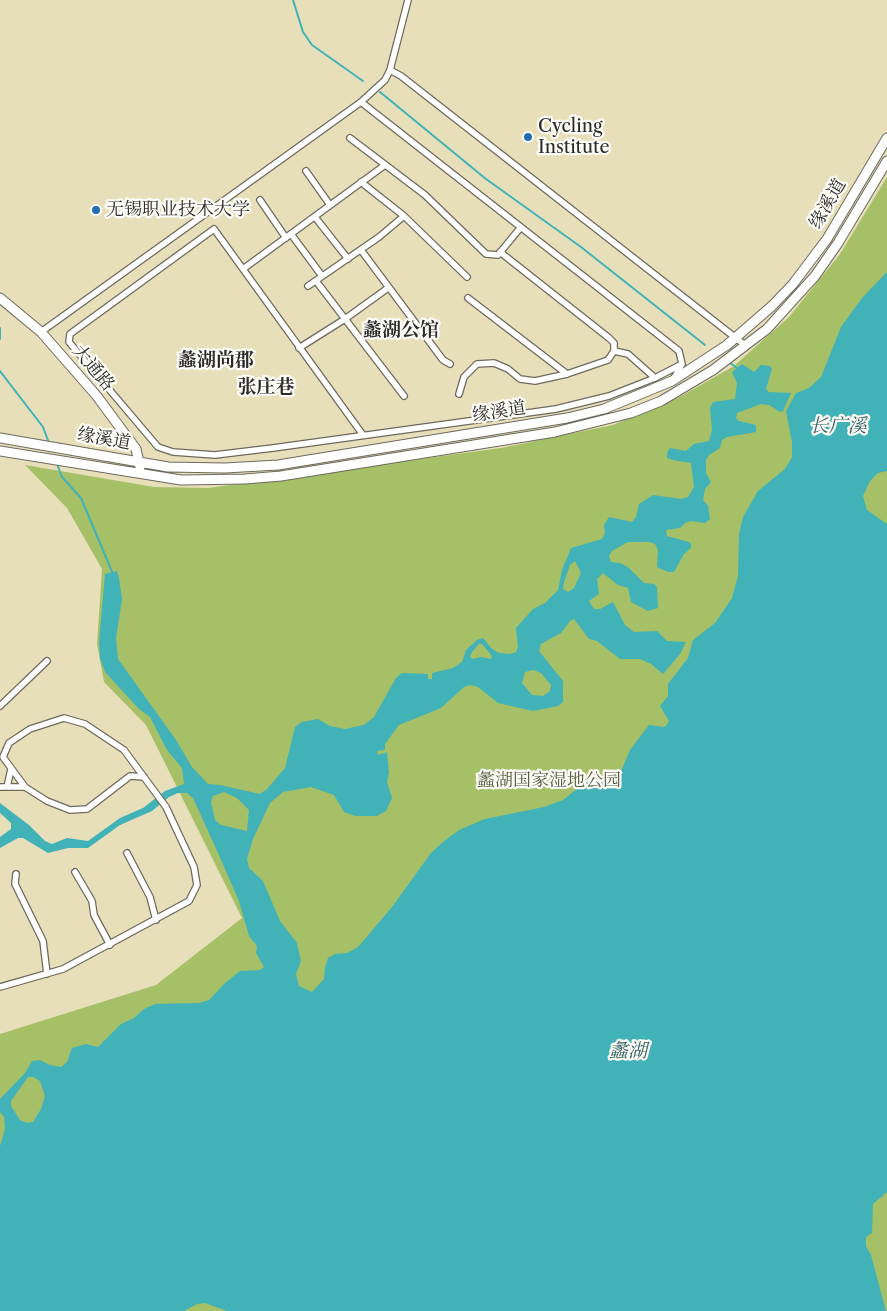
<!DOCTYPE html>
<meta charset="utf-8">
<style>
body{margin:0}
canvas{display:block;background:#e7dfba}
</style>
<canvas width="887" height="1311"></canvas>
<script>
const context = document.querySelector('canvas').getContext('2d');
context.lineJoin = 'round';
function fillPath(path, color) {
  context.fillStyle = color;
  context.fill(path, 'evenodd');
}
function toPath(rows) {
  const path = new Path2D();
  for (const r of rows) {
    path.moveTo(r[0], r[1]);
    for (let i = 2; i < r.length; i += 2) path.lineTo(r[i], r[i + 1]);
  }
  return path;
}
function stroke(path, color, width, dash) {
  context.strokeStyle = color;
  context.lineWidth = width;
  context.lineCap = dash ? 'butt' : 'round';
  context.setLineDash(dash || []);
  context.stroke(path);
}
function write(font, color, halo, rows, align = 'center') {
  context.font = font + ' "Libre Caslon Text","Noto Serif SC",serif';
  context.lineWidth = 4.5;
  context.setLineDash([]);
  context.textBaseline = 'middle';
  context.strokeStyle = halo;
  context.fillStyle = color;
  for (const [text, x, y, turn = 0] of rows) {
    context.save();
    context.translate(x, y);
    context.rotate((+turn || 0) * Math.PI / 180);
    context.textAlign = isNaN(turn) ? turn : align;
    if (halo) context.strokeText(text, 0, 0);
    context.fillText(text, 0, 0);
    context.restore();
  }
}
const green = toPath([
 [887,177,887,1311,0,1311,0,1034,156,985,242,918,146,725,104,682,97,644,102,569,67,508,25,465,154,487,208,488,501,448,613,425,683,395,734,366,789,317,840,254]
]);
const water = toPath([
 [887,272,887,471,878,473,870,481,863,496,867,510,887,524,887,1192,873,1204,872,1233,866,1237,866,1246,871,1255,886,1311,227,1311,205,1303,197,1304,184,1311,0,1311,0,1146,5,1129,4,1117,0,1112,0,1099,25,1073,32,1061,40,1060,50,1065,61,1067,67,1062,72,1048,86,1044,98,1047,121,1024,134,1018,144,1009,155,1004,199,1003,209,1000,225,983,240,971,260,970,264,967,256,953,257,946,249,936,239,901,218,853,193,798,187,793,178,793,169,797,152,811,120,825,88,848,68,848,48,853,23,838,18,838,0,848,0,837,11,829,11,823,0,813,0,803,29,825,45,841,52,844,67,838,88,841,120,818,143,808,165,791,184,784,182,768,167,750,150,717,139,709,105,672,100,658,99,642,105,574,117,571,119,578,122,599,116,638,118,659,176,740,192,767,208,784,220,785,260,794,267,789,285,768,295,727,302,722,318,719,330,726,345,729,364,725,374,717,396,678,402,673,428,674,428,679,432,679,432,673,453,668,462,662,466,650,477,640,483,638,492,649,499,653,510,654,516,652,518,647,516,628,533,609,545,603,558,590,562,570,571,548,602,539,605,533,604,525,609,517,632,522,636,517,639,504,653,495,681,499,688,497,694,487,691,463,673,460,667,458,667,453,670,448,686,451,694,444,709,441,712,430,710,408,713,402,735,399,737,383,732,372,742,364,754,372,761,365,770,366,772,369,766,389,769,392,791,393,783,411,780,412,769,405,761,404,737,413,736,418,739,421,756,425,756,432,727,437,722,440,720,448,709,455,706,460,706,473,711,482,705,489,703,500,708,506,710,519,705,523,691,521,685,523,680,528,666,530,667,536,689,542,691,544,691,548,684,554,674,572,668,572,657,567,658,550,655,544,650,542,628,542,612,551,609,556,611,562,620,563,629,568,644,583,654,584,657,587,658,608,648,611,631,602,628,588,618,585,603,573,597,579,599,594,589,601,594,609,600,609,613,602,625,625,634,632,657,631,667,641,686,642,680,654,663,674,651,664,640,659,620,659,597,641,589,639,574,619,570,621,561,633,541,644,539,651,563,681,563,702,558,706,533,711,498,703,478,687,470,685,464,687,441,708,399,725,385,744,385,750,377,751,378,755,387,752,389,773,387,782,392,798,386,811,377,816,355,816,344,812,334,795,311,787,283,792,270,803,253,839,247,859,249,868,263,881,280,921,297,943,301,961,296,974,299,986,312,992,324,979,325,968,328,958,335,954,347,953,358,947,392,907,431,853,443,842,459,830,485,819,544,807,563,800,586,782,596,780,606,781,621,771,630,750,649,725,665,727,669,721,660,706,668,696,668,684,688,658,693,640,715,623,732,598,738,576,739,534,743,517,758,491,785,469,792,457,792,442,786,411,796,393,809,388,821,377,841,327,862,298],
 [575,561,581,573,574,588,568,592,563,589,564,582,570,565],
 [479,644,482,644,492,656,491,659,481,657,472,659,470,656,472,652],
 [533,670,541,673,551,685,550,691,543,696,532,695,522,683,525,672],
 [224,792,237,798,249,810,247,831,221,825,215,820,211,802,213,796],
 [28,1077,33,1077,40,1081,45,1096,41,1109,33,1122,27,1123,20,1120,11,1106,11,1101]
]);
const stream = toPath([
 [293,0,303,32,312,45,363,81],
 [380,92,486,179,581,247,705,345],
 [0,328,0,339],
 [730,363,737,368],
 [0,371,43,427,49,443],
 [57,464,62,477,81,498,113,574]
]);
const street = toPath([
 [390,70,401,76,746,346],
 [361,102,385,80,390,70,408,0],
 [350,138,425,195,486,254,498,255,521,227],
 [306,171,330,205],
 [361,182,404,216,467,277],
 [260,200,286,238],
 [315,217,348,259],
 [291,234,322,276],
 [361,250,443,360,450,364],
 [243,269,385,165],
 [316,281,404,396],
 [308,286,379,237,404,216],
 [468,298,567,374],
 [41,332,361,102,679,351,682,364,674,378],
 [299,348,345,319,388,288],
 [614,351,628,354,655,378],
 [459,394,464,377,477,364,494,363,508,369,520,379,535,381,567,374,608,360,614,351,614,343,609,338,500,252],
 [363,435,214,229,70,334,69,342,158,447,173,452,215,455,273,448,556,409,609,396,655,378,682,364],
 [0,706,47,661],
 [0,787,25,787,47,801,70,810,87,809,130,776,144,777],
 [7,787,11,769],
 [127,853,150,897,156,920],
 [75,872,92,901,94,915,110,945],
 [16,874,15,884,43,941,47,974],
 [0,987,63,969,189,901,197,885,194,867,166,807,124,750,85,724,64,718,30,729,9,743,3,757,25,787]
]);
const secondary = toPath([
 [0,298,41,332,96,395,136,449,140,467],
 [0,438,168,467,225,468,278,465,567,418,604,409,672,381,727,345,772,306,793,284,827,239,887,138],
 [0,451,181,480,245,479,281,476,555,432,631,413,661,401,713,370,767,329,815,276,838,243,887,161]
]);
const markers = [
 [528,137,5,"#1f6fb2"],
 [96,210,5,"#1f6fb2"]
];
const poiNames = [
 ["Cycling",538,127],
 ["Institute",538,148],
 ["无锡职业技术大学",106,210]
];
const streetNames = [
 ["缘溪道",828,204,-60],
 ["大通路",93,368,50],
 ["缘溪道",499,412,-9],
 ["缘溪道",104,439,10]
];
const parkNames = [
 ["蠡湖国家湿地公园",549,781]
];
const neighbourhoodNames = [
 ["蠡湖公馆",401,331],
 ["蠡湖尚郡",216,361],
 ["张庄巷",266,388]
];
const waterNames = [
 ["长广溪",838,427],
 ["蠡湖",628,1052]
];
fillPath(green, '#a5c067');
fillPath(water, '#41b2b8');
stroke(stream, '#41b2b8', 2);
stroke(street, '#6d6a5d', 8);
stroke(secondary, '#6d6a5d', 11);
stroke(street, '#fff', 5.5);
stroke(secondary, '#fff', 9);
for (const [x, y, r, color] of markers) {
  const dot = new Path2D();
  dot.arc(x, y, r, 0, 2 * Math.PI);
  context.fillStyle = color;
  context.fill(dot);
  stroke(dot, '#fdfcf7', 2);
}
write('18px', '#2b2b2b', '#fdfcf7', poiNames, 'left');
write('18px', '#2b2b2b', '#fdfcf7', streetNames);
write('18px', '#565f40', '#fdfcf7', parkNames);
write('bold 19px', '#2b2b2b', '#fdfcf7', neighbourhoodNames);
write('italic 19px', '#346163', '#fdfcf7', waterNames);
</script>
